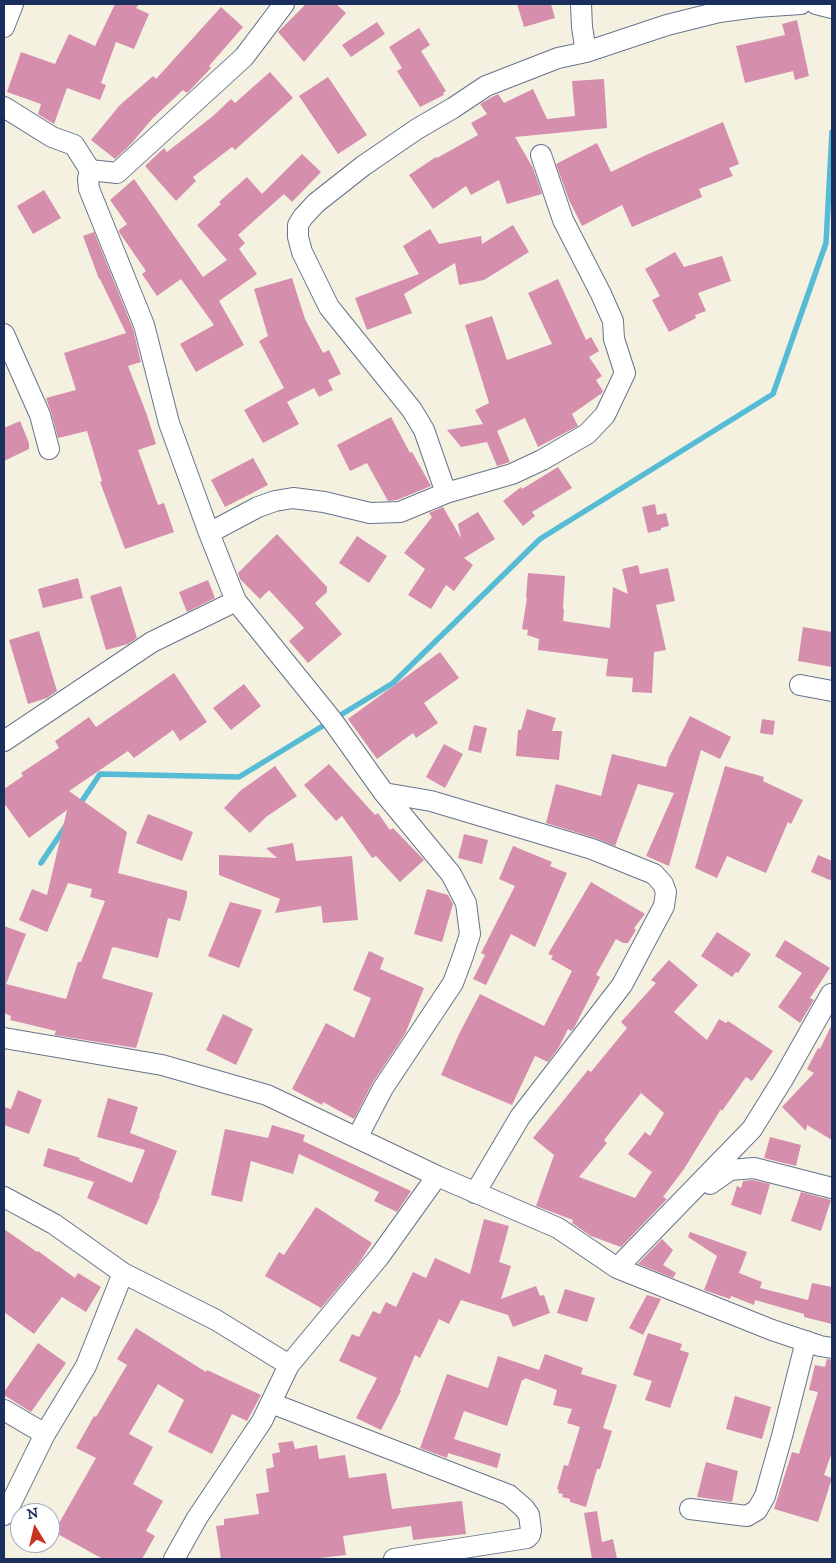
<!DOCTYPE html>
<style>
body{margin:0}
#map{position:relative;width:836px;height:1563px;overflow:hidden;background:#f4f1e1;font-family:"IM FELL DW Pica",serif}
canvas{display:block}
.frame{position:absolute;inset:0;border:5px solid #1b2f5e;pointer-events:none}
.north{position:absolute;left:10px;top:1503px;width:50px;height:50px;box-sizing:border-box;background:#fff;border:1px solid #a4acbf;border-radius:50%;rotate:351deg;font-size:14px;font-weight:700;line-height:20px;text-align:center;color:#1b2f5e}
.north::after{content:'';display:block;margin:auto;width:18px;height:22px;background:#c8321e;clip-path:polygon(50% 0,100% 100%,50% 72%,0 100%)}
</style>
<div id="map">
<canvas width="836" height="1563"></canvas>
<div class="frame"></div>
<div class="north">N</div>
</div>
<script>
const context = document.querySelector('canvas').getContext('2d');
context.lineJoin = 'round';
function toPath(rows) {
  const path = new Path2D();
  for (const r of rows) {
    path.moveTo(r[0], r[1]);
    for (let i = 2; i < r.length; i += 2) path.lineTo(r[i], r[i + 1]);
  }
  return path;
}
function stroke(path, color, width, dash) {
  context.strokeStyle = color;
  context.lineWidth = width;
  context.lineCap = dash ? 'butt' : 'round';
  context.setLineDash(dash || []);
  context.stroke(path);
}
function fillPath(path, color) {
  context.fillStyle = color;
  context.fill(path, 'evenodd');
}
const stream = toPath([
 [78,807,100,774,239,777,393,683,540,539,773,394,826,243,832,132],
 [41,863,65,827]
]);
const building = toPath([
 [115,4,139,4,136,8,149,14,134,49,116,42,101,83,106,85,100,100,67,88,54,124,38,114,41,104,7,92,21,52,55,64,69,34,95,46],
 [306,4,336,4,346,13,304,62,278,32],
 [517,4,551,4,555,18,524,27],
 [221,7,243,27,209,66,211,68,193,87,187,93,183,90,152,119,131,144,115,159,91,140,120,105,153,76,156,79],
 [797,20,809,76,795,80,793,71,745,83,736,46,785,35,782,24],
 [377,22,385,34,351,57,342,45],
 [419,28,430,45,421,51,446,91,443,93,444,95,420,107,397,71,402,68,389,47],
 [270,72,293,98,235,150,232,147,193,177,196,181,176,201,145,166,164,148,167,152,213,116,231,99,235,103],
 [328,77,367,135,338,154,299,96],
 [604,79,607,128,515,137,533,168,542,194,507,204,499,180,471,195,466,186,433,209,409,175,436,157,437,158,478,135,471,123,487,114,480,104,492,97,498,94,504,103,533,89,547,119,575,116,572,81],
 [723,122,739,164,729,168,733,176,699,189,702,197,632,227,622,205,582,226,569,200,556,164,597,143,611,172,646,155],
 [302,154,321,172,292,202,284,194,238,235,245,243,239,249,257,274,219,301,244,345,196,372,180,344,214,325,181,279,157,296,142,274,146,271,119,232,119,230,127,224,110,200,134,179,203,277,227,260,197,225,221,204,219,202,247,177,262,194],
 [44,190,61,218,33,234,17,206],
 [513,225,529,252,484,280,459,285,455,263,404,294,412,313,367,330,355,298,419,274,403,246,430,229,439,244,481,236,482,244],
 [94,232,133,329,141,362,128,366,147,415,156,444,138,450,158,505,164,503,174,532,125,549,100,482,102,481,87,431,58,438,51,412,46,398,76,390,64,353,126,333,100,279,99,279,83,236],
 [675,252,684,267,722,256,731,281,698,293,706,311,695,315,696,318,669,332,652,300,660,296,645,269],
 [292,278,305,319,323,353,329,350,341,374,328,380,333,390,319,397,314,388,287,402,299,424,263,443,244,410,284,388,259,341,268,336,254,289],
 [558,279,586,340,591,337,599,351,589,357,602,376,596,380,603,391,602,393,572,414,578,426,538,447,525,418,497,431,510,462,497,466,487,442,461,447,447,430,483,424,475,410,489,403,465,325,492,316,507,360,552,344,528,293],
 [391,417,410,453,412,452,431,486,397,500,388,501,367,463,350,471,337,445],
 [20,421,29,443,29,449,4,461,4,428],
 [253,458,268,485,225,507,211,480],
 [558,467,572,488,532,512,535,516,523,526,503,501,521,487,522,489],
 [655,504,657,515,666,513,669,526,661,528,661,530,648,533,642,507],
 [443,507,461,538,458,524,478,512,495,539,464,558,473,565,454,591,446,585,431,609,408,595,425,569,404,553,432,517,429,513],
 [277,534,327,587,327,592,315,603,342,634,308,663,289,641,304,628,269,590,260,599,240,579,238,573],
 [357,536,387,556,369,583,339,563],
 [638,565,640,574,668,568,675,601,656,605,666,650,654,652,652,693,632,692,633,678,606,676,608,659,538,650,539,639,527,635,528,630,522,629,527,598,526,597,528,573,565,576,563,609,564,609,563,621,610,628,613,587,628,594,622,569],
 [78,578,83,598,43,608,38,589],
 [208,580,215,598,187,612,179,592],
 [121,586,137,638,128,644,106,650,90,596],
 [803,627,832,632,832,667,798,661],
 [39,631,57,691,47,698,28,704,9,640],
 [440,652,459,678,424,703,438,723,416,738,413,733,377,759,348,719],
 [174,673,207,722,180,741,173,730,134,758,128,751,69,791,127,832,118,873,187,891,187,897,180,921,168,918,158,958,114,947,112,948,102,978,153,993,136,1048,54,1035,56,1031,10,1020,11,1016,4,1013,4,926,26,934,6,984,66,999,78,962,81,962,105,901,90,897,92,889,68,883,47,932,19,920,32,889,47,895,67,810,29,838,4,803,4,789,23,776,21,773,59,748,55,741,89,717,96,727],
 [244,684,261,706,231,730,213,708],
 [527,709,556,718,552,731,562,731,559,760,516,756,518,730,521,730],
 [690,716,731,737,720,759,701,750,669,866,646,856,674,793,638,784,615,846,595,838,546,823,556,784,601,796,612,754,666,767,669,757],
 [762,719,775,721,773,735,760,733],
 [474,725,487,728,481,753,468,750],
 [444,744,463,754,445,788,426,777],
 [329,764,375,815,378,813,390,830,393,828,424,860,400,882,376,856,372,858,342,816,336,821,304,785],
 [275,766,297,796,266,817,250,833,224,808,240,791],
 [725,766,764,777,763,781,803,800,791,824,788,822,766,873,727,856,717,878,695,868],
 [148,814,193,832,182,861,136,843],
 [464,834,488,840,482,864,458,858],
 [293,843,296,861,352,856,358,920,323,923,321,906,275,913,280,899,219,875,219,855,277,858,266,848],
 [513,846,552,862,550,866,567,873,535,947,511,934,486,985,473,979,485,955,481,953,515,886,499,879],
 [818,855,832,861,832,881,811,872],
 [591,882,645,914,634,928,636,930,628,943,623,943,616,939,596,975,600,977,574,1028,571,1031,568,1029,559,1047,548,1062,535,1056,512,1105,441,1075,459,1034,480,994,544,1026,572,971,551,959,553,956,548,954],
 [427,889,448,895,453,904,442,942,414,934],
 [230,902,262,910,239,968,208,956],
 [717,932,751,954,738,973,736,972,732,977,701,956],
 [785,940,830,968,810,998,814,1000,800,1023,778,1007,802,973,775,956],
 [369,951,384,958,380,969,424,988,405,1034,373,1082,354,1119,323,1102,322,1105,292,1089,326,1023,354,1038,371,998,353,990],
 [669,960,698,985,674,1012,707,1040,719,1019,726,1023,728,1021,773,1051,752,1081,746,1077,722,1111,721,1109,684,1169,663,1197,667,1199,621,1247,591,1236,572,1223,573,1220,536,1206,554,1155,533,1138,588,1070,591,1072,627,1028,621,1022,656,983,651,980],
 [641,1093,664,1113,650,1136,645,1132,628,1154,652,1172,635,1198,579,1177,607,1143,604,1140],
 [223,1014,253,1029,236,1065,206,1050],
 [832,1024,832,1140,807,1125,806,1131,782,1107,814,1073,807,1069,818,1048,820,1049],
 [18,1090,42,1100,29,1134,4,1125,4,1107,11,1109],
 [108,1098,138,1107,130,1133,177,1151,159,1196,160,1196,147,1225,87,1198,94,1182,43,1166,48,1148,80,1158,79,1160,132,1183,145,1150,97,1137],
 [272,1125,305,1135,303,1141,411,1191,397,1212,374,1201,379,1192,299,1154,293,1174,251,1161,242,1202,211,1195,225,1129,268,1138],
 [770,1137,801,1145,796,1166,764,1158],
 [753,1180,770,1184,761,1215,731,1205,737,1186,741,1188,743,1181],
 [801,1192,831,1200,821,1231,791,1221],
 [316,1207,372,1243,359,1263,321,1308,265,1276,279,1252,284,1255],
 [484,1219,509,1226,499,1262,511,1266,501,1299,536,1286,540,1296,544,1295,550,1313,513,1327,508,1315,461,1300,449,1324,439,1319,420,1358,415,1355,400,1390,401,1391,381,1430,356,1418,377,1378,339,1361,352,1334,359,1337,373,1311,380,1314,386,1302,396,1307,413,1272,426,1278,435,1258,470,1274],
 [4,1229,37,1252,38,1251,75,1278,78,1273,101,1287,86,1312,62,1297,34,1334,4,1312],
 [690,1232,747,1252,739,1273,762,1282,760,1288,808,1300,812,1283,832,1287,832,1324,804,1317,804,1314,755,1300,754,1305,731,1296,730,1299,704,1290,717,1256,688,1237],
 [662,1239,673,1250,663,1265,676,1273,673,1278,638,1264],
 [565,1289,595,1298,587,1322,557,1313],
 [647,1295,661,1299,643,1335,629,1328],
 [136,1328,206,1372,207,1370,261,1395,247,1421,232,1414,212,1454,168,1432,184,1400,158,1384,129,1434,153,1447,133,1484,163,1501,146,1531,155,1536,142,1559,103,1559,54,1532,96,1458,76,1448,94,1416,96,1417,127,1365,117,1359],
 [648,1333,682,1344,680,1350,689,1353,670,1408,645,1400,652,1381,633,1375],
 [38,1343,66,1363,31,1412,4,1395,4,1392],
 [545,1354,583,1368,581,1374,617,1385,603,1428,612,1431,600,1469,597,1469,586,1507,570,1502,570,1499,562,1497,563,1494,558,1493,559,1490,557,1489,564,1465,568,1466,580,1427,567,1423,572,1409,553,1405,557,1390,525,1378,524,1380,522,1380,507,1426,464,1411,454,1439,501,1454,497,1468,448,1453,447,1458,420,1448,447,1374,488,1388,498,1356,539,1370],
 [827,1359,832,1360,832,1452,824,1475,832,1478,818,1522,774,1509,792,1452,799,1454,818,1392,809,1390,815,1365,825,1367],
 [735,1396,771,1407,762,1439,726,1429],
 [293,1441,295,1449,317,1445,319,1459,345,1455,349,1478,386,1473,392,1509,462,1501,466,1534,413,1540,411,1526,343,1536,346,1555,311,1559,221,1559,216,1526,224,1525,224,1519,259,1514,256,1494,269,1492,266,1469,274,1467,272,1454,280,1452,278,1443],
 [706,1462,738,1471,732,1502,697,1497],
 [597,1511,602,1542,613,1539,617,1559,592,1559,584,1513]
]);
const minor = toPath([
 [284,4,244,57,117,173,90,170,88,179,89,189,144,325,169,423,209,533,236,601,332,720,384,793,451,874,466,903,470,934,463,956,453,983,383,1088,357,1138],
 [581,4,582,27,586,52],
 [816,4,832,8],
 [4,27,13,4],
 [4,107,52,137,74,145,90,170],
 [4,334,40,415,49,449],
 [446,493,424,430,412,410,329,307,302,252,298,237,298,225,303,217,316,203,363,166,417,129,453,108,486,86,558,58,586,52,667,25,719,12,756,7,801,4],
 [209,533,258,507,275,501,293,498,324,502,370,513,400,512,446,493,512,474,542,460,587,434,605,415,625,373,614,339,613,321,601,294,563,220,541,155],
 [800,685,832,691],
 [4,741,152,642,236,601],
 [384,793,431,801,592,849,654,874,663,884,666,892,664,906,622,985,520,1117,475,1193],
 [4,1038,162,1065,267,1095,437,1176,558,1228,617,1268,772,1330,820,1346,832,1348],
 [710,1184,730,1170,754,1168,832,1188],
 [4,1197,54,1224,123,1273,216,1320,289,1365],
 [617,1268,752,1129,783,1079,831,994],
 [271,1403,509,1495,524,1508,529,1515,531,1530,530,1535,527,1538,394,1559],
 [4,1410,45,1434],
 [690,1509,747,1516,757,1510,765,1496,782,1436,806,1341],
 [4,1515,10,1505,45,1434,86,1366,123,1273],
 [174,1559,197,1518,262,1421,289,1365,379,1257,437,1176]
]);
stroke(stream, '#56bbd4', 5.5);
fillPath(building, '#d68ead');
stroke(minor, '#67738c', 22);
stroke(minor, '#fff', 20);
</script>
